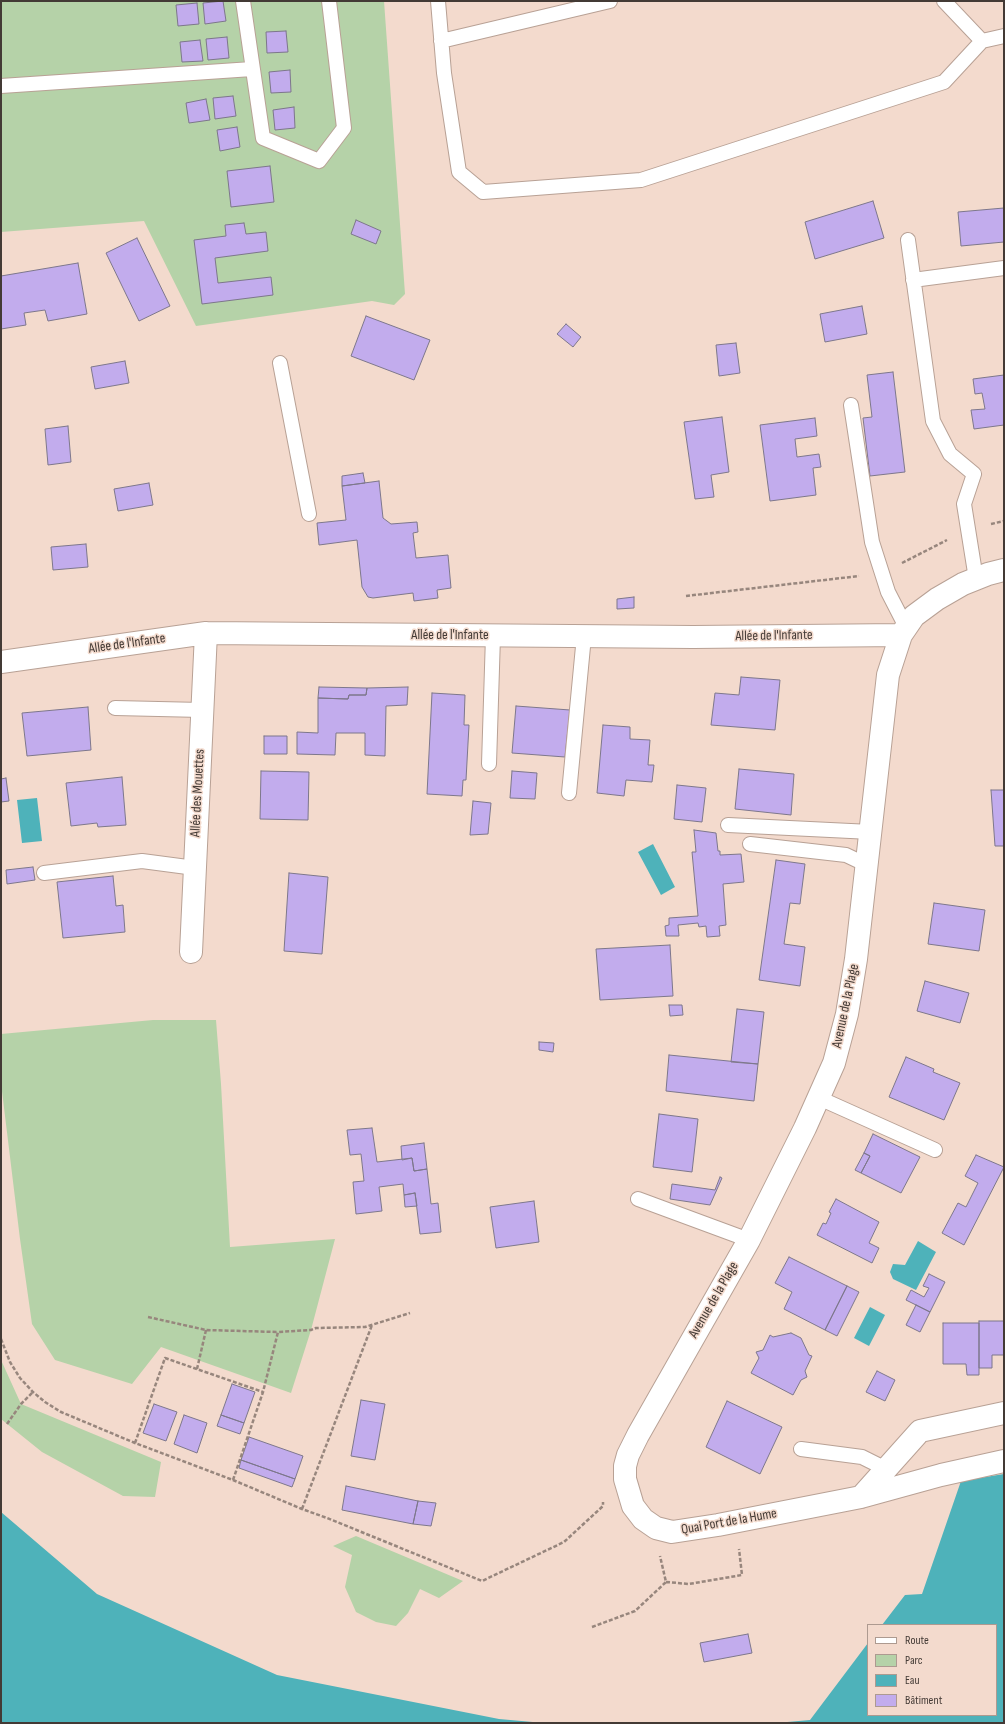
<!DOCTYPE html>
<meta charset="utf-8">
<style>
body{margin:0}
#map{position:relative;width:1005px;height:1724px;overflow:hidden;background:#f3dacd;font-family:"Sofia Sans Condensed",sans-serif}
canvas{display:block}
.frame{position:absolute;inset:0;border:2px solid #433a35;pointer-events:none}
.legend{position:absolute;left:867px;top:1624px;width:130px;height:92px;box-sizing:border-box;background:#f3dacd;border:1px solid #ad9a90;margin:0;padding:5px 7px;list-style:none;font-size:12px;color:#433a35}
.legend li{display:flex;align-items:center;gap:8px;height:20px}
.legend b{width:20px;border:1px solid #ad9a90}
</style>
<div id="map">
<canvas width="1005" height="1724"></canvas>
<div class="frame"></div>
<ul class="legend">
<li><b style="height:5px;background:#fff"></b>Route</li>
<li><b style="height:11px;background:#b5d2a8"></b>Parc</li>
<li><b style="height:11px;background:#4eb2ba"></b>Eau</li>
<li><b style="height:11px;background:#c2aced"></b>Bâtiment</li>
</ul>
</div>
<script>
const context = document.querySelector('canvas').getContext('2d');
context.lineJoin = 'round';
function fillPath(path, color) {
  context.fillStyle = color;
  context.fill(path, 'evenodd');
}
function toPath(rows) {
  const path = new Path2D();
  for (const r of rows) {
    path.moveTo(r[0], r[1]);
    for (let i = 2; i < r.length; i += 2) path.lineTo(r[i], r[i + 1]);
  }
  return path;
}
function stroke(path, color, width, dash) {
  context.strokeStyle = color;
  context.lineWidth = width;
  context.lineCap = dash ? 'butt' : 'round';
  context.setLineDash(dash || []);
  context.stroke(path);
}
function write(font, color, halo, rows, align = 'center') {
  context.font = font + ' "Sofia Sans Condensed",sans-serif';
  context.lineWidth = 3;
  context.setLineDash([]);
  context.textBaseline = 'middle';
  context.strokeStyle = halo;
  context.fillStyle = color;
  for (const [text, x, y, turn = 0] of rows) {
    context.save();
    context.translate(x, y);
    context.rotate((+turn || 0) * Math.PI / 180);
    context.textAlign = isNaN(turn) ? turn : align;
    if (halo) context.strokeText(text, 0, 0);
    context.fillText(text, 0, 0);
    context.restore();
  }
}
const green = toPath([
 [1,1,384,1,405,294,394,305,372,301,196,326,144,221,1,232],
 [153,1020,216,1020,221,1084,230,1247,335,1239,311,1330,291,1393,161,1347,132,1384,55,1360,32,1324,20,1239,1,1083,1,1034],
 [1,1360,21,1404,161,1462,155,1497,123,1496,42,1452,1,1419],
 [356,1536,463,1581,439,1598,420,1589,408,1613,396,1626,376,1622,356,1612,345,1587,352,1555,333,1546]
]);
const water = toPath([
 [37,798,42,841,22,843,17,800],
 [653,844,675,887,661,895,638,852],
 [918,1241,936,1252,916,1290,893,1279,890,1272,893,1264,905,1265],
 [870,1307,885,1315,869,1346,854,1338],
 [1004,1474,1004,1723,776,1723,810,1720,868,1643,868,1715,996,1715,996,1625,882,1625,905,1595,922,1594,961,1481],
 [1,1512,97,1594,277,1675,499,1719,544,1723,1,1723]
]);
const building = toPath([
 [223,1,226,21,205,24,203,3,223,1],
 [197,3,199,24,178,26,176,5,197,3],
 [286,31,288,52,267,53,266,32,286,31],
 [227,37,229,58,208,60,206,39,227,37],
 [200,40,203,61,182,62,180,42,200,40],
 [290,70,291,92,271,93,269,72,290,70],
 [233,96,236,116,215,119,213,98,233,96],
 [206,99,210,120,189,123,186,103,206,99],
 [294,107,295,128,275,130,273,110,294,107],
 [237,127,240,147,220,151,217,130,237,127],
 [270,166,274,202,231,207,227,171,270,166],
 [873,201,884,238,815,259,805,222,873,201],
 [1004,208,1004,242,961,246,958,212,1004,208],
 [356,220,381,231,376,244,351,234,356,220],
 [244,223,246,234,266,232,268,251,215,258,218,283,271,277,273,295,202,304,194,240,226,236,225,225,244,223],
 [137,238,170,306,139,321,106,253,137,238],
 [78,263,87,314,48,321,45,310,24,313,26,325,1,329,1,276,78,263],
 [862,306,867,334,825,342,820,314,862,306],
 [366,316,430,340,414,380,351,356,366,316],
 [566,324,581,337,573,347,557,334,566,324],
 [736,343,740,373,719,376,716,345,736,343],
 [125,361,129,383,95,389,91,367,125,361],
 [893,372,905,472,870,476,863,418,872,417,867,375,893,372],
 [1004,375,1004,425,974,429,971,410,985,409,982,393,975,394,973,379,1004,375],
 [722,417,729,472,711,475,714,497,695,499,684,422,722,417],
 [815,418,817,436,795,439,797,457,819,454,821,467,813,468,816,495,770,501,760,425,815,418],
 [68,426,71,462,48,465,45,429,68,426],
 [363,473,365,483,342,486,342,476,363,473],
 [379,481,383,518,391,524,417,522,418,532,413,533,416,558,448,555,451,588,437,590,438,598,414,601,413,593,373,598,368,597,362,587,357,540,319,545,317,523,346,520,342,486,379,481],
 [149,483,153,505,118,511,114,489,149,483],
 [86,544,88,567,53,570,51,547,86,544],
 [634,597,634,608,617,609,617,599,634,597],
 [741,677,780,680,775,730,711,725,715,693,739,695,741,677],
 [319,687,367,688,366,695,349,695,348,699,318,698,319,687],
 [408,687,407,705,386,706,385,756,365,755,365,733,336,733,335,755,297,754,297,732,318,733,318,698,348,699,349,695,366,695,367,688,408,687],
 [432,693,465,695,464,725,469,725,466,780,463,780,462,796,427,794,432,693],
 [516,706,570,710,565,757,512,753,516,706],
 [88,707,91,750,27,756,22,713,88,707],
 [603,725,630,727,630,739,650,740,648,765,654,765,652,782,626,780,624,796,597,793,603,725],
 [264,736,287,736,287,754,264,754,264,736],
 [739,769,794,774,791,815,735,809,739,769],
 [261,771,309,772,308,820,260,819,261,771],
 [512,771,537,773,535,799,510,798,512,771],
 [122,777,126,825,98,827,97,823,71,826,66,783,122,777],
 [6,778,9,801,1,802,1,779,6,778],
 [677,785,706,788,702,822,674,819,677,785],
 [991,790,1004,790,1004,846,995,846,991,790],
 [473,801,491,803,488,834,470,835,473,801],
 [694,830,716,833,718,851,720,851,720,855,741,854,744,882,723,884,726,925,719,926,720,936,707,937,706,926,699,927,698,923,678,925,679,936,666,936,665,926,669,925,669,918,698,916,692,852,696,852,694,830],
 [776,860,805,864,800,904,790,903,784,944,805,947,800,986,759,980,776,860],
 [33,867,35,880,7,884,6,870,33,867],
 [289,873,328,877,322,954,284,951,289,873],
 [113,876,116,906,123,905,125,932,63,938,57,882,113,876],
 [934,903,985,910,979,951,928,944,934,903],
 [670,945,673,996,600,1000,596,949,670,945],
 [925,981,969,993,960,1023,917,1011,925,981],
 [669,1005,682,1005,683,1015,670,1016,669,1005],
 [737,1009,764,1012,758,1064,731,1062,737,1009],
 [539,1042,554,1043,553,1052,539,1050,539,1042],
 [669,1055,758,1064,754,1101,666,1091,669,1055],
 [906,1057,934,1069,933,1072,960,1083,944,1120,889,1097,906,1057],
 [659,1114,698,1119,692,1172,653,1167,659,1114],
 [372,1128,377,1162,412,1158,414,1171,427,1169,431,1204,438,1203,441,1232,420,1234,415,1193,404,1195,403,1184,379,1187,382,1211,356,1214,353,1182,364,1181,361,1154,350,1155,347,1130,372,1128],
 [873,1134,920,1157,901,1193,861,1173,870,1156,864,1153,873,1134],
 [424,1143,427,1169,414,1171,412,1158,402,1160,401,1146,424,1143],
 [864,1153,870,1156,861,1173,855,1170,864,1153],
 [976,1155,1004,1167,964,1245,942,1233,958,1203,966,1207,978,1183,965,1176,976,1155],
 [720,1177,722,1178,710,1205,670,1199,672,1184,715,1190,720,1177],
 [415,1193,417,1206,405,1207,404,1195,415,1193],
 [836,1199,879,1222,869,1243,879,1248,872,1263,817,1235,823,1223,826,1224,831,1213,829,1212,836,1199],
 [534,1201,539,1242,496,1248,490,1207,534,1201],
 [789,1257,847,1286,825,1330,784,1309,792,1292,775,1283,789,1257],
 [929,1274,945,1282,930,1312,906,1300,911,1290,924,1297,929,1288,923,1286,929,1274],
 [847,1286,859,1292,837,1336,825,1330,847,1286],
 [916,1305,930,1312,920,1332,906,1325,916,1305],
 [979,1321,1004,1321,1004,1355,992,1355,992,1368,979,1368,979,1321],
 [943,1323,979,1323,979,1375,967,1375,966,1364,943,1364,943,1323],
 [791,1333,801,1338,809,1355,812,1356,805,1371,807,1377,801,1380,793,1395,751,1373,759,1358,756,1352,763,1350,770,1335,773,1337,791,1333],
 [877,1371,895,1380,885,1401,866,1392,877,1371],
 [232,1384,255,1392,244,1423,221,1415,232,1384],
 [361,1400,385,1404,375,1460,351,1456,361,1400],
 [727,1401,782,1427,760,1474,706,1447,727,1401],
 [154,1404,177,1412,166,1441,143,1433,154,1404],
 [184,1415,207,1423,197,1453,174,1444,184,1415],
 [221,1415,244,1423,240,1434,217,1426,221,1415],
 [249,1437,303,1456,295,1479,241,1460,249,1437],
 [241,1460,295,1479,292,1487,239,1468,241,1460],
 [346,1486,418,1501,413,1524,342,1510,346,1486],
 [418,1501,436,1503,431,1526,413,1524,418,1501],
 [748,1634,752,1653,704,1662,700,1643,748,1634]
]);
const path = toPath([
 [991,524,1004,521],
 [902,563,947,540],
 [686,596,859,576],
 [148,1317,206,1330,278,1332],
 [1,1339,10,1362,20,1378,33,1392,45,1402,61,1412,135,1443,233,1480,302,1509,327,1518,482,1581,564,1542,603,1506,603,1502],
 [197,1369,206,1330],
 [7,1424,21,1404,33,1392],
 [135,1443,165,1358,263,1392],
 [233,1480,263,1392,278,1332,311,1330,316,1328,365,1327,410,1313],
 [302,1509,372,1325],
 [666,1582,689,1584,742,1575,739,1549],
 [592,1627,635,1611,666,1582,660,1556]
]);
const lane = toPath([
 [243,1,263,138,319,161,344,128,329,1],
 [438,1,444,73,459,172,483,192,641,180,944,82,982,41,1004,36],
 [944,1,982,41],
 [441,41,610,1],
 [1,86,252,69],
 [908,240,933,421,950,454,974,474,964,504,976,579],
 [913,280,1004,268],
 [280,363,309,514],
 [851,405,872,542,888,592,906,627],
 [115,708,202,710],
 [489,764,493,636],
 [569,793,584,636],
 [728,825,871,832],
 [750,844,846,855,867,865],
 [44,873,142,861,195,868],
 [819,1098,935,1150],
 [638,1199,749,1240],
 [801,1449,862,1457,886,1469]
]);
const street = toPath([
 [1004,570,988,574,963,584,937,599,914,616,901,635,888,675,856,959,847,1014,834,1063,805,1128,749,1240,638,1435,628,1455,625,1466,625,1479,633,1506,643,1519,656,1528,672,1532,718,1525,861,1497,941,1475,1004,1461],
 [1,662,206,633,693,637,901,635],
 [191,952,206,633],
 [861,1497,920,1431,1004,1413]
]);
const streetNames = [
 ["Allée de l'Infante",450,635],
 ["Allée de l'Infante",774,636,-1],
 ["Allée de l'Infante",127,644,-8],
 ["Allée des Mouettes",198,793,-87],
 ["Avenue de la Plage",846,1006,-78],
 ["Avenue de la Plage",714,1300,-60],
 ["Quai Port de la Hume",729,1522,-10]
];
fillPath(green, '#b5d2a8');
fillPath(water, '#4eb2ba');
fillPath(building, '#c2aced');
stroke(building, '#7d778b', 1);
stroke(lane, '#b8a195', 16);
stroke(street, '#b8a195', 24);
stroke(path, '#97867d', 2.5, [4, 2]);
stroke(lane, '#fff', 14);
stroke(street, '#fff', 22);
write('14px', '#433a35', '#f3dacd', streetNames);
</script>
